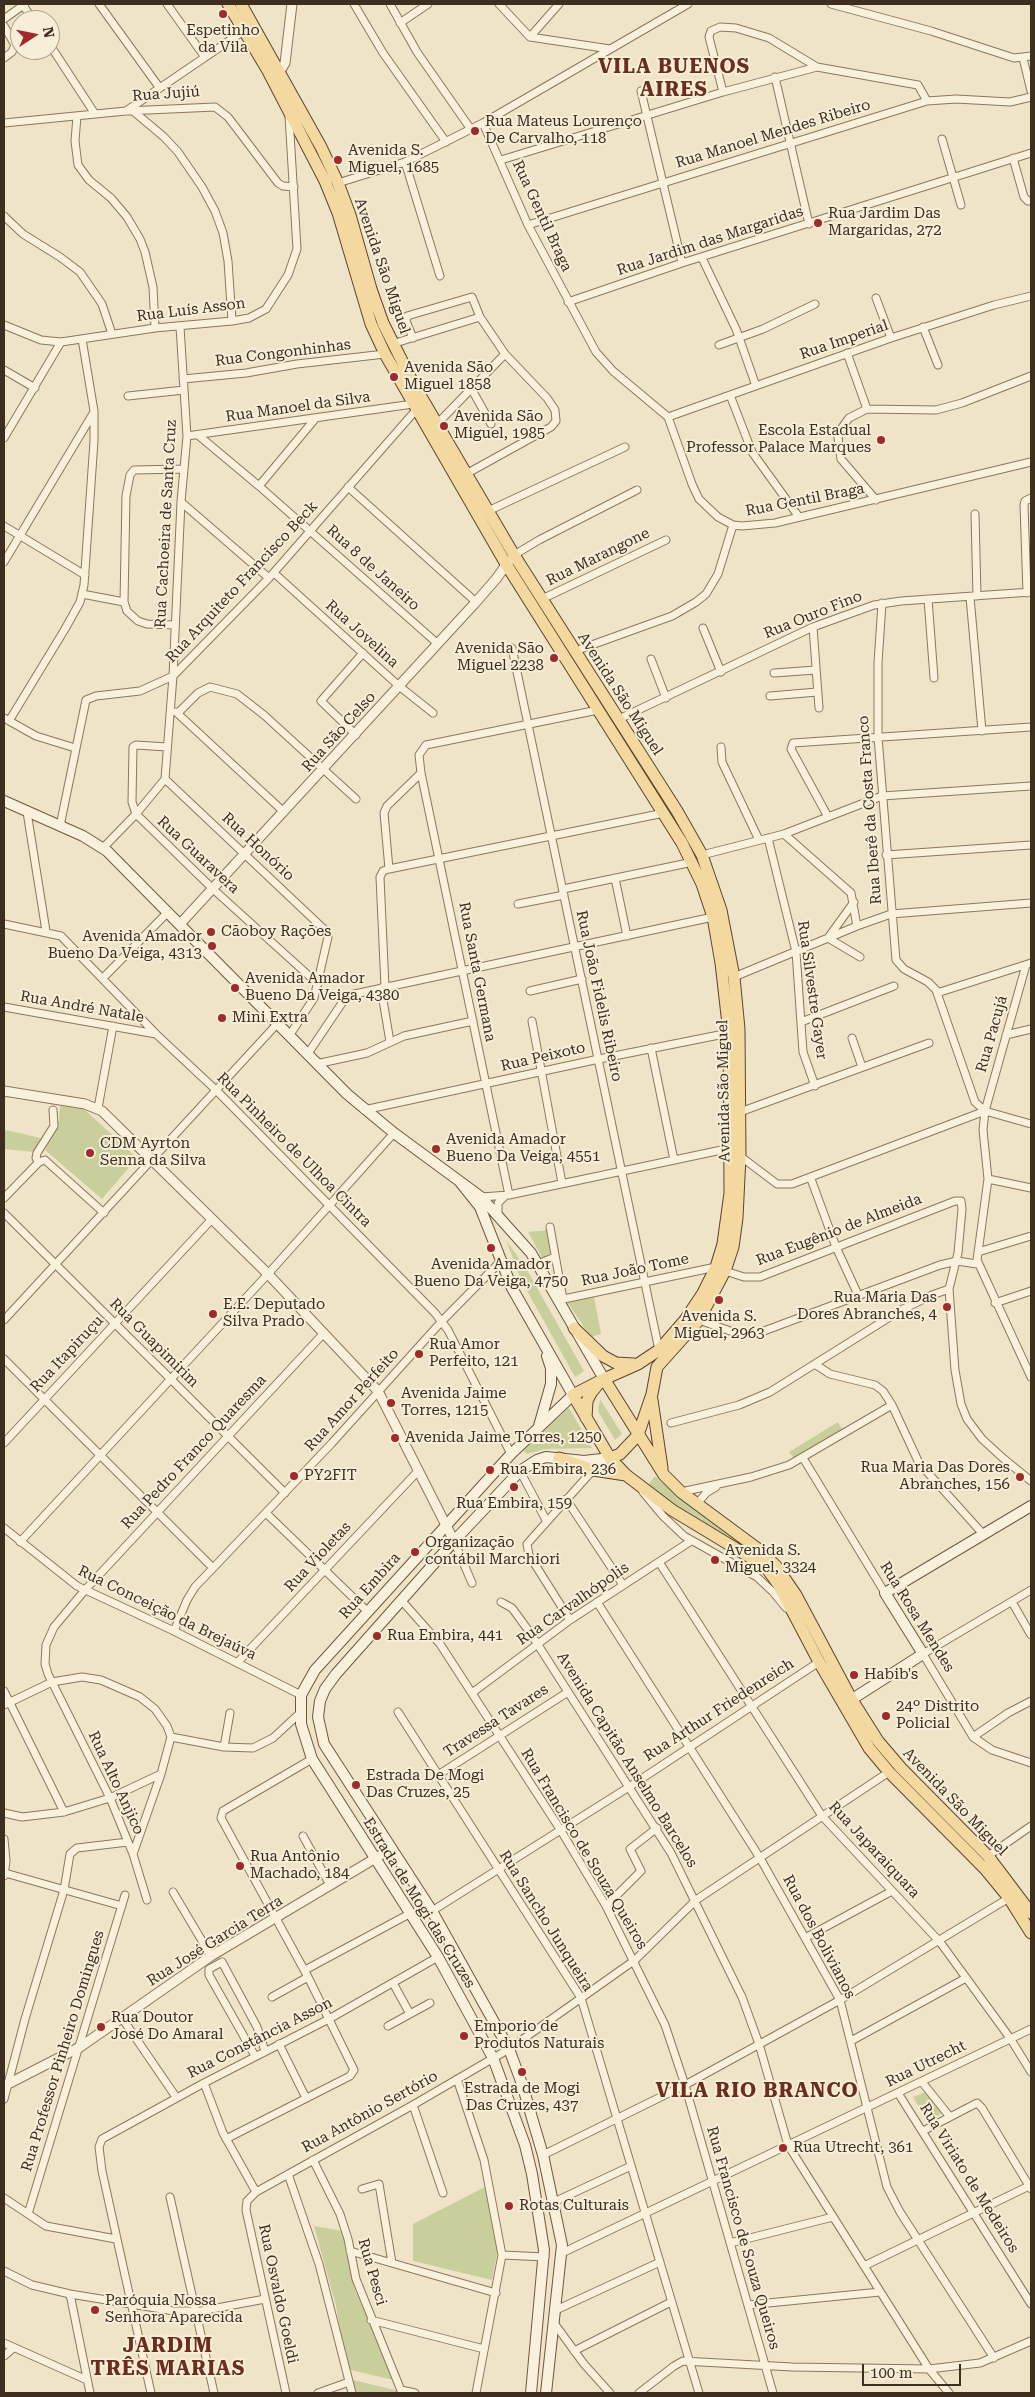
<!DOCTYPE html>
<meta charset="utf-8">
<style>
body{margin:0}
#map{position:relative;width:1035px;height:2397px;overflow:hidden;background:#f0e4c8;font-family:"Roboto Serif",serif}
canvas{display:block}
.frame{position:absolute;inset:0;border:5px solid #3d2e20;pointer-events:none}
.north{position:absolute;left:10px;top:10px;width:50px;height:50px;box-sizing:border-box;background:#f7eed8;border:1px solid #ada18e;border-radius:50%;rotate:79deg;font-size:14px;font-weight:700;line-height:20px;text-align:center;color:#3d2e20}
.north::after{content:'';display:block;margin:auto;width:18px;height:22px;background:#9e2a2b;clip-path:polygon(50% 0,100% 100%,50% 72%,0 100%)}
.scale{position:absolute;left:862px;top:2364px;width:99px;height:22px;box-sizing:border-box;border:2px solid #3d2e20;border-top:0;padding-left:6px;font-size:15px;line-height:18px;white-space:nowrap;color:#3d2e20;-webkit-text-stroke:4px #f7eed8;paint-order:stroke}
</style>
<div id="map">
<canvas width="1035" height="2397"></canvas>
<div class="frame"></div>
<div class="north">N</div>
<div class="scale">100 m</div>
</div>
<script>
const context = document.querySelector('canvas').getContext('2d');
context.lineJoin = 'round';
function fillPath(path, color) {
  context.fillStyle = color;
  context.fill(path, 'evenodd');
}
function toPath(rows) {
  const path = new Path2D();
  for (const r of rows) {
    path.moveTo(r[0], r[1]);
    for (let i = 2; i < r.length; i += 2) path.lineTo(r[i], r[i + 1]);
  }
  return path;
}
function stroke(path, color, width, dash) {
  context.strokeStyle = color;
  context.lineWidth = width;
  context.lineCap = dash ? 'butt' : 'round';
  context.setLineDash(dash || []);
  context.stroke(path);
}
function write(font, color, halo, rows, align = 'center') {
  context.font = font + ' "Roboto Serif",serif';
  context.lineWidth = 4;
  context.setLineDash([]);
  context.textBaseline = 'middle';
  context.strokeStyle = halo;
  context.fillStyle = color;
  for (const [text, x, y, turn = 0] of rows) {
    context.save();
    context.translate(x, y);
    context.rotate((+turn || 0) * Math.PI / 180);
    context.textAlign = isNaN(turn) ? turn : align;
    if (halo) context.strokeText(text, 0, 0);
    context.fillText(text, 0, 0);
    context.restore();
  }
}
const green = toPath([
 [60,1106,83,1108,137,1158,102,1199,45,1150,59,1120],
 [4,1130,20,1133,43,1139,34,1152,4,1149],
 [547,1230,551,1253,543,1258,541,1256,528,1232],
 [506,1240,527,1270,584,1371,575,1377,521,1280],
 [594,1297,601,1334,591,1337,567,1302],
 [600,1399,622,1434,615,1440,598,1411],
 [569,1408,592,1448,545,1449,527,1454,523,1450],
 [838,1422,844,1433,796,1461,789,1452],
 [655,1476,677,1496,754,1553,683,1513,648,1485],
 [928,2091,945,2112,927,2121,913,2097],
 [485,2187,498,2248,492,2280,413,2261,413,2224],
 [314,2226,343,2231,354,2287,393,2380,347,2369,336,2306],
 [349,2379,399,2391,400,2393,352,2393]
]);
const minor = toPath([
 [99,4,159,87],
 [167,4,204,56],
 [354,4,383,53,446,142],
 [390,4,417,52,470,128],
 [499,4,530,37,610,49],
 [831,4,931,31,1014,58,1031,56],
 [23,5,33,20],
 [4,19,25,4],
 [400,23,428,4],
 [4,26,15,45,12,52,4,58],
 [530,37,559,4],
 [50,45,95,114],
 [1023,58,1031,91],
 [775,77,809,224],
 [641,91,682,263],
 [723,92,709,37,711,31,720,27,736,28,769,38,817,67],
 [132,110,164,137,178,152,202,187,215,211,223,233,228,261,232,321],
 [126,111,245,30],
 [77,116,75,141,78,165,89,180,111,198,127,217,140,239,145,252,153,287,155,328],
 [4,123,126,111,215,107,228,117,278,183,283,186,294,187],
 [483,123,528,225,596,352,613,371,668,417,692,484,699,499,718,517,733,525,742,526,775,523,1031,462],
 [942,139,961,205],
 [1013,158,1024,197,1028,201,1031,201],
 [501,160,723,92,817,67,918,85,927,101],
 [405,162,440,276],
 [338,183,405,162,483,123,688,4],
 [4,216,23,234,60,257,80,272,102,304,112,334],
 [528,225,927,101,956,99,1010,102,1031,97],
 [702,258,736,329,756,386],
 [876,298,891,338],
 [568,302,682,263,1031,153],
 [4,325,41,340,61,342,155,328,232,321,249,318,266,309,288,275,297,249,289,116],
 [923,327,938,365],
 [413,338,406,321,407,316,472,297,480,317,505,354,547,398,555,410,556,421,551,427,466,474],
 [392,344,480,317],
 [719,345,763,329,815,304],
 [847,353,867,409],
 [4,370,35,388],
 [183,379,246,373,297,364,385,354],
 [471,388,491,424],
 [730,395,752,452,799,517],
 [128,396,184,390],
 [668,417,891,338,994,305,1031,296],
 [437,424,505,354],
 [198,435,259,486,438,644],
 [187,436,413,404],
 [4,438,61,342],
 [259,486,315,419],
 [348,487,476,602],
 [876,500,841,459,838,438,841,429,849,418,867,409,936,410,962,403,1031,376],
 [181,502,269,578],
 [488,511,625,447],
 [975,514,977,596],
 [4,526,85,575],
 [514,555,539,540,637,490],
 [4,562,94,412],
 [274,573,399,686,433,713],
 [1027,593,1024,505,1025,501,1031,498],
 [82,594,124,602],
 [970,597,982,731],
 [542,599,666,540],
 [928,599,934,678],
 [882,603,878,663,878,737,896,960,904,969,928,982,936,990,975,1102,985,1111,1031,1124],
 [174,625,147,624,138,621,127,611,124,602,126,496,130,475,134,470,183,469],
 [813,627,819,708],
 [703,628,721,672],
 [512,648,659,1350],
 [575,651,672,616,696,602,706,594,718,574,733,525],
 [651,659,666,698],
 [774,673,816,670],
 [770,696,817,692],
 [176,712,284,812],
 [178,713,198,693,210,687,237,694,264,715,356,799],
 [4,718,36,736,75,748],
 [619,719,813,627,874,605,901,601,1031,592],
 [9,721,65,629,80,602,84,585,94,441,94,411,82,339],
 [356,735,321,701,363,653],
 [167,747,136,745,133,747,132,802,136,814,213,889,318,984],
 [721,747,722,762,759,840],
 [165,779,327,932,328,937,314,998,289,1036],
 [27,812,46,931],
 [827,815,791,749,793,743,1031,727],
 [60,826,86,700,96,696,140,691,173,676,269,578,416,410],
 [784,834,851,893,857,926],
 [768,838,796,952,803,1052,815,1086],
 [103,848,136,814,165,779,173,676,181,502,187,436,180,327],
 [702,855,784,834,882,796,1031,786],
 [886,855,1031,845],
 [389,869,664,813],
 [615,878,627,936],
 [563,889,693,862],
 [854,902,828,938,860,957],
 [518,904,564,895],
 [4,924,61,936,156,1034,217,1091,435,1313,448,1330,511,1454],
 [1026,965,985,1111,983,1130,988,1179,977,1260,1031,1377],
 [734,977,857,926,891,914,1031,903],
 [103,978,168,912],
 [385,987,380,877,383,871,389,869,384,813,387,806,421,773],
 [381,988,390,1042],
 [530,991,582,979],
 [937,993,1031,963],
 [4,1007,156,1034],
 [532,1021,562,1183],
 [801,1022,894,986],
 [1006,1035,1031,1029],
 [852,1038,862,1067],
 [651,1048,674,1160],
 [307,1055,342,1003,350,995,713,917],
 [316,1064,367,1053,404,1036,473,1021],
 [98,1108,113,1026],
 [364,1110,599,1059,729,1033],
 [740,1112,929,1043],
 [740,1156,777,1184,792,1184,985,1111],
 [39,1162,36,1158,37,1153,54,1126,53,1110],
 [811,1179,836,1247,859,1297],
 [988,1179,1031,1188],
 [509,1195,421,773,419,755,426,745,598,710],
 [481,1197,509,1195,731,1148],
 [4,1198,39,1162,45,1160,104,1213],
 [4,1213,285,1493],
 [498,1214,498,1203,505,1196],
 [550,1227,563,1299],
 [978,1252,1031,1236],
 [538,1264,555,1257],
 [725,1271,744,1277,760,1277,955,1201,961,1201,962,1209,958,1253,949,1289,955,1370,961,1404,967,1419,982,1439,1004,1459,1031,1481],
 [559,1300,716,1267],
 [995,1303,1031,1291],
 [4,1320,277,1024],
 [699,1320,733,1332,744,1334,764,1331,940,1265,957,1261,977,1264],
 [4,1359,213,1568],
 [816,1365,830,1374,875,1385,883,1391,892,1405,919,1463,983,1534],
 [671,1423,739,1405,770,1392,901,1310,932,1295,949,1289],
 [4,1443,212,1219],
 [803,1458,885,1593],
 [520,1471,546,1520],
 [643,1492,663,1516,684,1536,757,1577,773,1592,786,1608],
 [681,1492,751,1477,789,1465,892,1405],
 [566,1499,623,1585],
 [697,1504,706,1493,716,1487],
 [266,1513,368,1612],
 [4,1528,77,1586,174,1631,301,1695],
 [454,1541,472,1583],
 [20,1542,268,1274,394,1133],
 [659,1562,822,1816,940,1942,1010,2038,1031,2072],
 [1031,1590,923,1654,973,1737,992,1750,1031,1763],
 [402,1601,440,1644,560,1829,606,1906,665,2025,685,2085,773,2393],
 [501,1602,512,1608,531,1634,671,1853,742,1997,759,2044,788,2145,929,2369,949,2393],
 [597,1602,760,1858,840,2000,887,2187,900,2212,994,2358],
 [1012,1602,1031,1635],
 [570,1620,529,1555,527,1544,593,1470],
 [174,1631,187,1600,195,1587,332,1443,442,1321,501,1261],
 [237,1663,419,1470],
 [4,1691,64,1812],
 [472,1693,570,1620,691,1541],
 [4,1705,52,1682,82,1677,101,1680,140,1697,155,1709,167,1726,171,1737,161,1774,133,1854],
 [398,1712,581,1998,699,2393],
 [171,1737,224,1747,253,1748,273,1738,300,1713],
 [973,1737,1008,1713,1031,1701],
 [224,1747,230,1713],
 [438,1775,568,1692],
 [4,1813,22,1817,64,1812,110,1798,161,1774],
 [303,1836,330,1885],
 [4,1839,6,1861,4,1876],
 [988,1856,1031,1826],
 [5,1873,122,1906],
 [173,1892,211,1956],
 [147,1900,133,1854,110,1798,48,1674,45,1664,46,1645,54,1627,85,1590,324,1333],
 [606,1906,641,1871,630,1849,657,1828],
 [432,1911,629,1787,819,1662],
 [805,1938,892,1891],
 [305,1970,411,1913],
 [393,1983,410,2014],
 [272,1997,308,1977],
 [122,2018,176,2097],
 [388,2026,430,2003],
 [851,2041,966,1978],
 [279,2044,306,2098],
 [255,2056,209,1975,209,1969,222,1962,257,2027,265,2051],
 [457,2079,484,2160,502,2255,476,2393],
 [922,2082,950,2117],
 [204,2083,223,2133,256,2192],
 [898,2093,1031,2304],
 [4,2099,25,2019,64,1890,70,1854,77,1848,128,1842],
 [413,2105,443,2193],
 [923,2131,977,2103,982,2108,1031,2189],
 [226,2139,350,2076,354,2070,308,1977,221,1818,223,1811,312,1759],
 [543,2155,685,2085,840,2000,1009,1898],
 [313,2160,340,2214,348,2239,356,2279,402,2393],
 [288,2174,319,2264,352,2393],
 [362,2189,379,2184,392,2263],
 [170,2197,214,2393],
 [4,2198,46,2226,116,2239],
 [554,2202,631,2166],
 [28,2214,125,1895],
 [730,2243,833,2217],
 [350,2251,496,2293],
 [562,2253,1031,2029],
 [502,2255,545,2257],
 [864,2266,1031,2185],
 [4,2271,32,2285,70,2294,174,2311,201,2311,265,2299],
 [70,2294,90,2393],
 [748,2305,880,2292],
 [556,2310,660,2262],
 [371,2320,484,2349],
 [554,2323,584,2364,610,2393],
 [4,2343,87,2380],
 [574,2351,671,2302],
 [4,2356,12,2349],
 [401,2390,415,2393],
 [151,2393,102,2171,99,2147,102,2139,204,2083,329,2019,438,1957],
 [286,2393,246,2210,247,2201,256,2192,413,2105,509,2049,635,1960,696,1900,889,1772],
 [318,2393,349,2382],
 [639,2393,674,2366,683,2361,792,2367,929,2369,980,2363,1031,2341]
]);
const tertiary = toPath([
 [277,76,285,63,292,4],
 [180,924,476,602,496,579,509,561],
 [4,1091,85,1104,102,1111,268,1274,378,1391,454,1541],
 [4,2086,80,2047,211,1956,391,1849]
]);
const secondary = toPath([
 [4,801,83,836,107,851,347,1094,394,1133,481,1197,531,1253,604,1379],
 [460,1182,480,1207,512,1288,573,1395,511,1454,315,1670,301,1695,301,1724,312,1759,438,1957,493,2058,525,2145,532,2174,544,2250,531,2393],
 [539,1426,551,1384,551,1368,547,1356],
 [846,1703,923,1654,885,1593,1031,1506],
 [546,2393,562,2245,543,2155,522,2084,509,2049,432,1911,324,1744,318,1717,320,1701,325,1689,336,1674,454,1541,520,1471,537,1460,546,1457,584,1461,610,1458]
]);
const primary = toPath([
 [228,4,268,71,325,181,338,213,371,324,385,354,506,564,682,843,702,884,713,917,721,963,729,1033,730,1193,723,1244,716,1267,703,1293,685,1320,659,1350,638,1364,604,1379,573,1395,610,1458,626,1475,672,1510,758,1562,768,1570,778,1584,819,1662,869,1748,889,1772,986,1870,1009,1898,1031,1933],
 [241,4,321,147,338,183,350,215,371,289,383,323,413,383,514,555,677,811,702,855,721,910,734,977,739,1029,740,1156,737,1218,733,1247,725,1271,699,1320,657,1367,652,1394,638,1435,620,1454,610,1458],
 [574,1328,603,1356,616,1363,634,1364],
 [604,1379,664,1475,681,1492,762,1552,776,1566,796,1595,852,1700,878,1741,901,1768,988,1856,1031,1913],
 [652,1400,662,1468],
 [586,1418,587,1401,591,1393,599,1383],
 [559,1458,593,1470,626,1475]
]);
const markers = [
 [223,14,5,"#9e2a2b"],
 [475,131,5,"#9e2a2b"],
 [338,160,5,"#9e2a2b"],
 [818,223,5,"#9e2a2b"],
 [394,377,5,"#9e2a2b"],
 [444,426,5,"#9e2a2b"],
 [881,440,5,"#9e2a2b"],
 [554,658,5,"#9e2a2b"],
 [211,932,5,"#9e2a2b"],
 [212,946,5,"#9e2a2b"],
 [235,988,5,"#9e2a2b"],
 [222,1018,5,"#9e2a2b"],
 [436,1149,5,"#9e2a2b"],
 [90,1153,5,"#9e2a2b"],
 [491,1248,5,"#9e2a2b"],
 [719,1300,5,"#9e2a2b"],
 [947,1307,5,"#9e2a2b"],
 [213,1314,5,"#9e2a2b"],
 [419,1354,5,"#9e2a2b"],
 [391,1403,5,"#9e2a2b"],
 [395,1438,5,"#9e2a2b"],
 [490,1470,5,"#9e2a2b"],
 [294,1476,5,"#9e2a2b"],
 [1020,1477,5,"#9e2a2b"],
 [514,1487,5,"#9e2a2b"],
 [415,1552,5,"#9e2a2b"],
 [715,1560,5,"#9e2a2b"],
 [377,1636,5,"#9e2a2b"],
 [854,1675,5,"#9e2a2b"],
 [886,1716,5,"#9e2a2b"],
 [356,1785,5,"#9e2a2b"],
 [240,1866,5,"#9e2a2b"],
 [101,2027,5,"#9e2a2b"],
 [464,2036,5,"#9e2a2b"],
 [522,2072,5,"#9e2a2b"],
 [783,2148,5,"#9e2a2b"],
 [509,2206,5,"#9e2a2b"],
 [95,2310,5,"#9e2a2b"]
];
const poiNames = [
 ["Espetinho",223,31,"center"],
 ["da Vila",223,48,"center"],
 ["Rua Mateus Lourenço",485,122],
 ["De Carvalho, 118",485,139],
 ["Avenida S.",348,151],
 ["Miguel, 1685",348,168],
 ["Rua Jardim Das",828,214],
 ["Margaridas, 272",828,231],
 ["Avenida São",404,368],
 ["Miguel 1858",404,385],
 ["Avenida São",454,417],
 ["Miguel, 1985",454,434],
 ["Escola Estadual",871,431,"right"],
 ["Professor Palace Marques",871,448,"right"],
 ["Avenida São",544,649,"right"],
 ["Miguel 2238",544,666,"right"],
 ["Cãoboy Rações",221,932],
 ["Avenida Amador",202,937,"right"],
 ["Bueno Da Veiga, 4313",202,954,"right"],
 ["Avenida Amador",245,979],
 ["Bueno Da Veiga, 4380",245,996],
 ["Mini Extra",232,1018],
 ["Avenida Amador",446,1140],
 ["Bueno Da Veiga, 4551",446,1157],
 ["CDM Ayrton",100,1144],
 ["Senna da Silva",100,1161],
 ["Avenida Amador",491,1265,"center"],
 ["Bueno Da Veiga, 4750",491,1282,"center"],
 ["Rua Maria Das",937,1298,"right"],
 ["Dores Abranches, 4",937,1315,"right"],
 ["E.E. Deputado",223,1305],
 ["Silva Prado",223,1322],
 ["Avenida S.",719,1317,"center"],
 ["Miguel, 2963",719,1334,"center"],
 ["Rua Amor",429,1345],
 ["Perfeito, 121",429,1362],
 ["Avenida Jaime",401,1394],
 ["Torres, 1215",401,1411],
 ["Avenida Jaime Torres, 1250",405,1438],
 ["Rua Maria Das Dores",1010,1468,"right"],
 ["Abranches, 156",1010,1485,"right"],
 ["Rua Embira, 236",500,1470],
 ["PY2FIT",304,1476],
 ["Rua Embira, 159",514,1504,"center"],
 ["Organização",425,1543],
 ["contábil Marchiori",425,1560],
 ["Avenida S.",725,1551],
 ["Miguel, 3324",725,1568],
 ["Rua Embira, 441",387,1636],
 ["Habib's",864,1675],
 ["24º Distrito",896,1707],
 ["Policial",896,1724],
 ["Estrada De Mogi",366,1776],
 ["Das Cruzes, 25",366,1793],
 ["Rua Antônio",250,1857],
 ["Machado, 184",250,1874],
 ["Rua Doutor",111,2018],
 ["José Do Amaral",111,2035],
 ["Emporio de",474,2027],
 ["Produtos Naturais",474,2044],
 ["Estrada de Mogi",522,2089,"center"],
 ["Das Cruzes, 437",522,2106,"center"],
 ["Rua Utrecht, 361",793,2148],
 ["Rotas Culturais",519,2206],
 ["Paróquia Nossa",105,2301],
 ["Senhora Aparecida",105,2318]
];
const streetNames = [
 ["Rua Jujiú",166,94,-4],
 ["Rua Manoel Mendes Ribeiro",773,134,-17],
 ["Rua Gentil Braga",542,216,65],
 ["Rua Jardim das Margaridas",710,241,-18],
 ["Avenida São Miguel",382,266,71],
 ["Rua Luís Asson",191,310,-7],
 ["Rua Imperial",844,340,-19],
 ["Rua Congonhinhas",283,353,-7],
 ["Rua Manoel da Silva",298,407,-8],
 ["Rua Gentil Braga",805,500,-11],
 ["Rua Cachoeira de Santa Cruz",166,524,-87],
 ["Rua Marangone",598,557,-26],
 ["Rua 8 de Janeiro",373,568,42],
 ["Rua Arquiteto Francisco Beck",242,582,-47],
 ["Rua Ouro Fino",813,615,-22],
 ["Rua Jovelina",362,634,42],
 ["Avenida São Miguel",620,694,57],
 ["Rua São Celso",339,732,-48],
 ["Rua Iberê da Costa Franco",870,810,-94],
 ["Rua Honório",258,847,43],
 ["Rua Guaravera",198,855,43],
 ["Rua Santa Germana",477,972,79],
 ["Rua Silvestre Gayer",812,990,82],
 ["Rua João Fidelis Ribeiro",599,996,78],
 ["Rua André Natale",82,1007,10],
 ["Rua Pacujá",992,1034,-74],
 ["Rua Peixoto",543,1057,-13],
 ["Avenida São Miguel",724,1091,-91],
 ["Rua Pinheiro de Ulhoa Cintra",294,1150,45],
 ["Rua Eugênio de Almeida",839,1230,-21],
 ["Rua João Tome",635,1270,-12],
 ["Rua Guapimirim",154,1343,45],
 ["Rua Itapiruçu",67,1354,-47],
 ["Rua Amor Perfeito",352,1400,-48],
 ["Rua Pedro Franco Quaresma",194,1452,-47],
 ["Rua Violetas",318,1557,-47],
 ["Rua Embira",370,1586,-48],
 ["Rua Carvalhópolis",573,1604,-35],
 ["Rua Conceição da Brejaúva",167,1613,26],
 ["Rua Rosa Mendes",917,1617,58],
 ["Rua Arthur Friedenreich",719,1710,-33],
 ["Travessa Tavares",496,1721,-33],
 ["Avenida Capitão Anselmo Barcelos",627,1760,58],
 ["Rua Alto Anjico",116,1783,65],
 ["Avenida São Miguel",955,1802,46],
 ["Rua Francisco de Souza Queiros",584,1849,59],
 ["Rua Japaraiquara",874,1850,47],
 ["Estrada de Mogi das Cruzes",419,1903,58],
 ["Rua Sancho Junqueira",546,1921,58],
 ["Rua dos Bolivianos",819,1937,62],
 ["Rua José Garcia Terra",215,1941,-32],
 ["Rua Constância Asson",260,2038,-27],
 ["Rua Professor Pinheiro Domingues",63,2051,-73],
 ["Rua Utrecht",926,2064,-26],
 ["Rua Antônio Sertório",370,2112,-29],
 ["Rua Viriato de Medeiros",969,2178,58],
 ["Rua Francisco de Souza Queiros",743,2238,74],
 ["Rua Pesci",372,2272,74],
 ["Rua Osvaldo Goeldi",278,2294,78]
];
const districtNames = [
 ["VILA BUENOS",674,67],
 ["AIRES",674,90],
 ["VILA RIO BRANCO",757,2091],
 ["JARDIM",168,2346],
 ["TRÊS MARIAS",168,2369]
];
fillPath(green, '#c9cf9b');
stroke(minor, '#8d765c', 9);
stroke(tertiary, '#8d765c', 11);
stroke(secondary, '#6f573f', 12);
stroke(primary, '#5b4430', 13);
stroke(minor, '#faf1dc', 7);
stroke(tertiary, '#faf1dc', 9);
stroke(secondary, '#faf1dc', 10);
stroke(primary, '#f3d9a0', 11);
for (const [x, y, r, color] of markers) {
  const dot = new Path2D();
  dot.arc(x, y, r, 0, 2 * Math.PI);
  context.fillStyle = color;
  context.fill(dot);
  stroke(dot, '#f7eed8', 2);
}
write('15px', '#3d2e20', '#f7eed8', poiNames, 'left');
write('15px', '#3d2e20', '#f7eed8', streetNames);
context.letterSpacing = '1px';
write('bold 20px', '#6b2e1e', '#f7eed8', districtNames);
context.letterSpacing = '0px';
</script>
